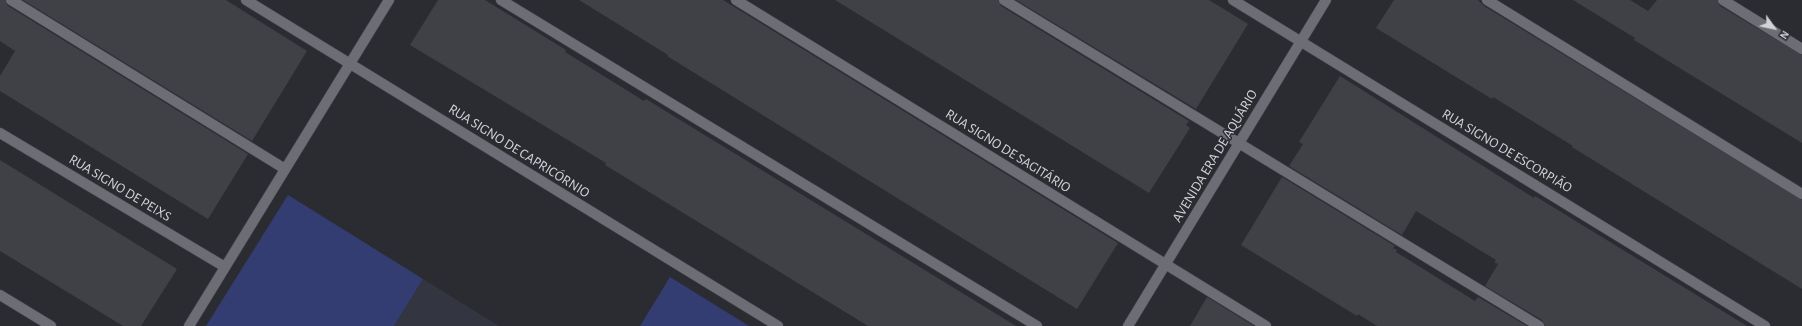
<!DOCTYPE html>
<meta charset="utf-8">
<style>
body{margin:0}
#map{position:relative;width:1802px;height:326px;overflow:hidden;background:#2b2c32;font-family:"Alegreya Sans",sans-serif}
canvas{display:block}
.north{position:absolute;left:1754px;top:8px;width:40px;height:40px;-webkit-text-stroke:3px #2b2c32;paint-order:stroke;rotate:123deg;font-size:11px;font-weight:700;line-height:16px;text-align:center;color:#d2d3d6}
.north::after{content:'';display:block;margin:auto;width:14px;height:18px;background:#d2d3d6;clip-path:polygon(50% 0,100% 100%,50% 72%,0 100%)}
</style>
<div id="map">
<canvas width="1802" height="326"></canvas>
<div class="north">N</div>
</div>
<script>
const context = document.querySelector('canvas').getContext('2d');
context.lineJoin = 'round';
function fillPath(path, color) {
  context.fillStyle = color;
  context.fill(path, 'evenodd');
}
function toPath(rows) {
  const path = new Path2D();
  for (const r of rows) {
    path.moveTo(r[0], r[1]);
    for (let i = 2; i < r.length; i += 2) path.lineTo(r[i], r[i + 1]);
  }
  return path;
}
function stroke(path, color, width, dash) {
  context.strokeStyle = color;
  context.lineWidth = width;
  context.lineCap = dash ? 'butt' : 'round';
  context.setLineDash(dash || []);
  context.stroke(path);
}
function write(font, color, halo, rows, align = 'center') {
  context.font = font + ' "Alegreya Sans",sans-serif';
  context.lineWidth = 3;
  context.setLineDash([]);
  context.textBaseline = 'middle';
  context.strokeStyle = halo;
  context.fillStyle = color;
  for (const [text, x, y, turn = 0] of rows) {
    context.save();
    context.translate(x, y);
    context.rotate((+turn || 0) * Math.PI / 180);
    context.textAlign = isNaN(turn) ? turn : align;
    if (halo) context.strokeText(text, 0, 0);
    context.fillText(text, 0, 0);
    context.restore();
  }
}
const built = toPath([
 [423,279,499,326,394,326]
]);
const green = toPath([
 [288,195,423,279,394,326,206,326],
 [670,277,749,326,640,326]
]);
const building = toPath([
 [0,0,5,0,8,6,248,154,208,219,0,91,0,76,15,51,0,41],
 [23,0,226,0,307,51,252,141],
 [438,0,485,0,566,50,565,52,644,101,646,99,1016,326,868,326,605,165,606,163,410,45],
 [579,0,723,0,1118,243,1077,309,667,56,668,55],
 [835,0,998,0,1001,6,1189,121,1186,125,1190,128,1149,193],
 [1016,0,1209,0,1248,24,1196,109],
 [1394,0,1478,0,1484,6,1802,200,1802,289,1572,147,1573,146,1493,97,1492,99,1376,28],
 [1573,0,1630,0,1648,11,1657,0,1717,0,1720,6,1802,55,1802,143,1634,40,1635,38],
 [1340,76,1534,198,1535,196,1747,326,1545,326,1542,320,1485,286,1498,264,1494,262,1496,260,1416,211,1402,235,1289,166,1303,144,1299,142],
 [0,160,177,269,141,326,123,326,0,251],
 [1282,177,1395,246,1393,248,1397,250,1396,252,1475,301,1478,297,1527,326,1377,326,1358,314,1357,316,1241,245],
 [1207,297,1254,326,1190,326]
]);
const minor = toPath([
 [11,0,285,169],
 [246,0,778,326],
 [501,0,1037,326],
 [736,0,1266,326],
 [1004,0,1539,326],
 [1233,0,1765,326],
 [1487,0,1802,194],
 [1723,0,1802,49],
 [0,133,225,267],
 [0,295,51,326],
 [189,326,389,0],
 [1128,326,1326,0]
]);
const streetNames = [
 ["RUA SIGNO DE CAPRICÓRNIO",519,151,32],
 ["RUA SIGNO DE SAGITÁRIO",1008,151,32],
 ["RUA SIGNO DE ESCORPIÃO",1507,151,31],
 ["AVENIDA ERA DE AQUÁRIO",1215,156,-59],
 ["RUA SIGNO DE PEIXS",120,188,31]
];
fillPath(built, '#333641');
fillPath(green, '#343d71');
fillPath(building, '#3f4146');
stroke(minor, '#494a4f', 11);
stroke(minor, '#6d6e75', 10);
write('14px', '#d2d3d6', '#2b2c32', streetNames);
</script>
